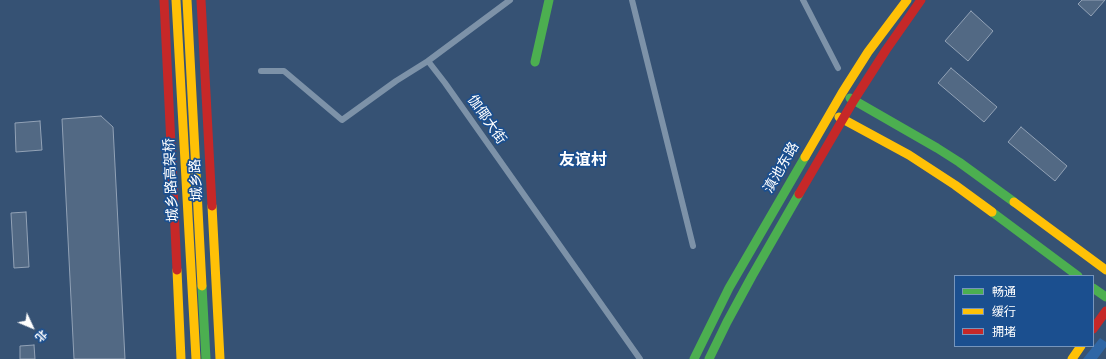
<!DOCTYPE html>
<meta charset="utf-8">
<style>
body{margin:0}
#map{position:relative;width:1106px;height:359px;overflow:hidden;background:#365274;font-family:"Nunito Sans","Noto Sans SC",sans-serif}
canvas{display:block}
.legend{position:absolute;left:954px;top:275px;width:140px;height:72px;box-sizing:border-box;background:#1b4f8f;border:1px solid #7695bc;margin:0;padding:5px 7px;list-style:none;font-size:12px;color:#fff}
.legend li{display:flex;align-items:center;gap:8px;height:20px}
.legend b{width:20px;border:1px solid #7695bc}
.north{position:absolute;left:12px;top:307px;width:40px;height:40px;-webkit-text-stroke:3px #1b4f8f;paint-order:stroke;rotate:134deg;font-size:11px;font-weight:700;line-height:16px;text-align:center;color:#fff}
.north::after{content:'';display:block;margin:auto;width:14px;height:18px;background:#fff;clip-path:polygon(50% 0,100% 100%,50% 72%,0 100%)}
</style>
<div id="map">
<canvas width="1106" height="359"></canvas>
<ul class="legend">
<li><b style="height:5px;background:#4caf50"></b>畅通</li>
<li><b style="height:5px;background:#ffc107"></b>缓行</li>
<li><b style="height:5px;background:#c62828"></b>拥堵</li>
</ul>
<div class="north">北</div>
</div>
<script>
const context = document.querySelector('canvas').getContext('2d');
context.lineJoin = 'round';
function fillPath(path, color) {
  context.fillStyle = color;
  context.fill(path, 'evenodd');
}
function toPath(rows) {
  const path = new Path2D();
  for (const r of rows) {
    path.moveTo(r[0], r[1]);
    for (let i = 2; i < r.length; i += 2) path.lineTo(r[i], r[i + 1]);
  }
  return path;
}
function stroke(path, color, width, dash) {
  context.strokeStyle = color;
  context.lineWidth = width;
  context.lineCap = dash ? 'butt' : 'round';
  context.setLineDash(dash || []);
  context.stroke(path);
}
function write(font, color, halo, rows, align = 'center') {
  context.font = font + ' "Nunito Sans","Noto Sans SC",sans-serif';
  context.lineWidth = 3.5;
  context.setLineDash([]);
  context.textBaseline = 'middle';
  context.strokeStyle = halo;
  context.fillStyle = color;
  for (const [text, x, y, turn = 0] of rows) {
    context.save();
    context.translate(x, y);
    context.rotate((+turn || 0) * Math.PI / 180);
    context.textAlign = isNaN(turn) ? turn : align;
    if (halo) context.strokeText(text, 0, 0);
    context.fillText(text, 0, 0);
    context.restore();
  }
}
const green = toPath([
 [1100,338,1106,342,1106,347,1097,359,1083,359]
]);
const building = toPath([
 [1082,0,1105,0,1091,16,1078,4,1082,0],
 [971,11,993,31,968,61,945,41,971,11],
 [951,68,997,107,984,122,938,83,951,68],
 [101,116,113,127,125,359,74,359,62,119,101,116],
 [40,121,42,150,16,152,15,123,40,121],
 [1021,127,1067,166,1055,181,1008,142,1021,127],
 [26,212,29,267,14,268,11,213,26,212],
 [34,345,35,359,20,359,20,346,34,345]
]);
const street = toPath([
 [632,0,693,246],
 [803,0,838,68],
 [428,61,510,0],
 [261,71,284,71,342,120,396,81,428,61,445,83,640,359]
]);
const fast = toPath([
 [535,62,549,0],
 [850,98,937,148,959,162,1014,202],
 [992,212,1078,276],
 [202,286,206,359],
 [1093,288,1106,297],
 [694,359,729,288,805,157],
 [709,359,727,322,752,276,799,194]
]);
const slow = toPath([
 [176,0,196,359],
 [187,0,202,286],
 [839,117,909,155,955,185,992,212],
 [805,157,842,93,868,52,907,0],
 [1014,202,1106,270],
 [212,206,220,359],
 [177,270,181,359],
 [1072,359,1081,346]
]);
const jam = toPath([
 [164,0,177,270],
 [201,0,212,206],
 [799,194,854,100,886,50,921,0],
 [1093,329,1106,311]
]);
const streetNames = [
 ["伽倻大街",486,120,55],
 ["滇池东路",782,168,-60],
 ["城乡路高架桥",172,180,-93],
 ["城乡路",197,180,-93]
];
const quarterNames = [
 ["友谊村",583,161]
];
fillPath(green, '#2f66a5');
fillPath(building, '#526984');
stroke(building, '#92a2b6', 1);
stroke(street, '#7d92a8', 6);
stroke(fast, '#4caf50', 9);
stroke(slow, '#ffc107', 9);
stroke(jam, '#c62828', 9);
write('14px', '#fff', '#1b4f8f', streetNames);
write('bold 16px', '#fff', '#1b4f8f', quarterNames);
</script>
